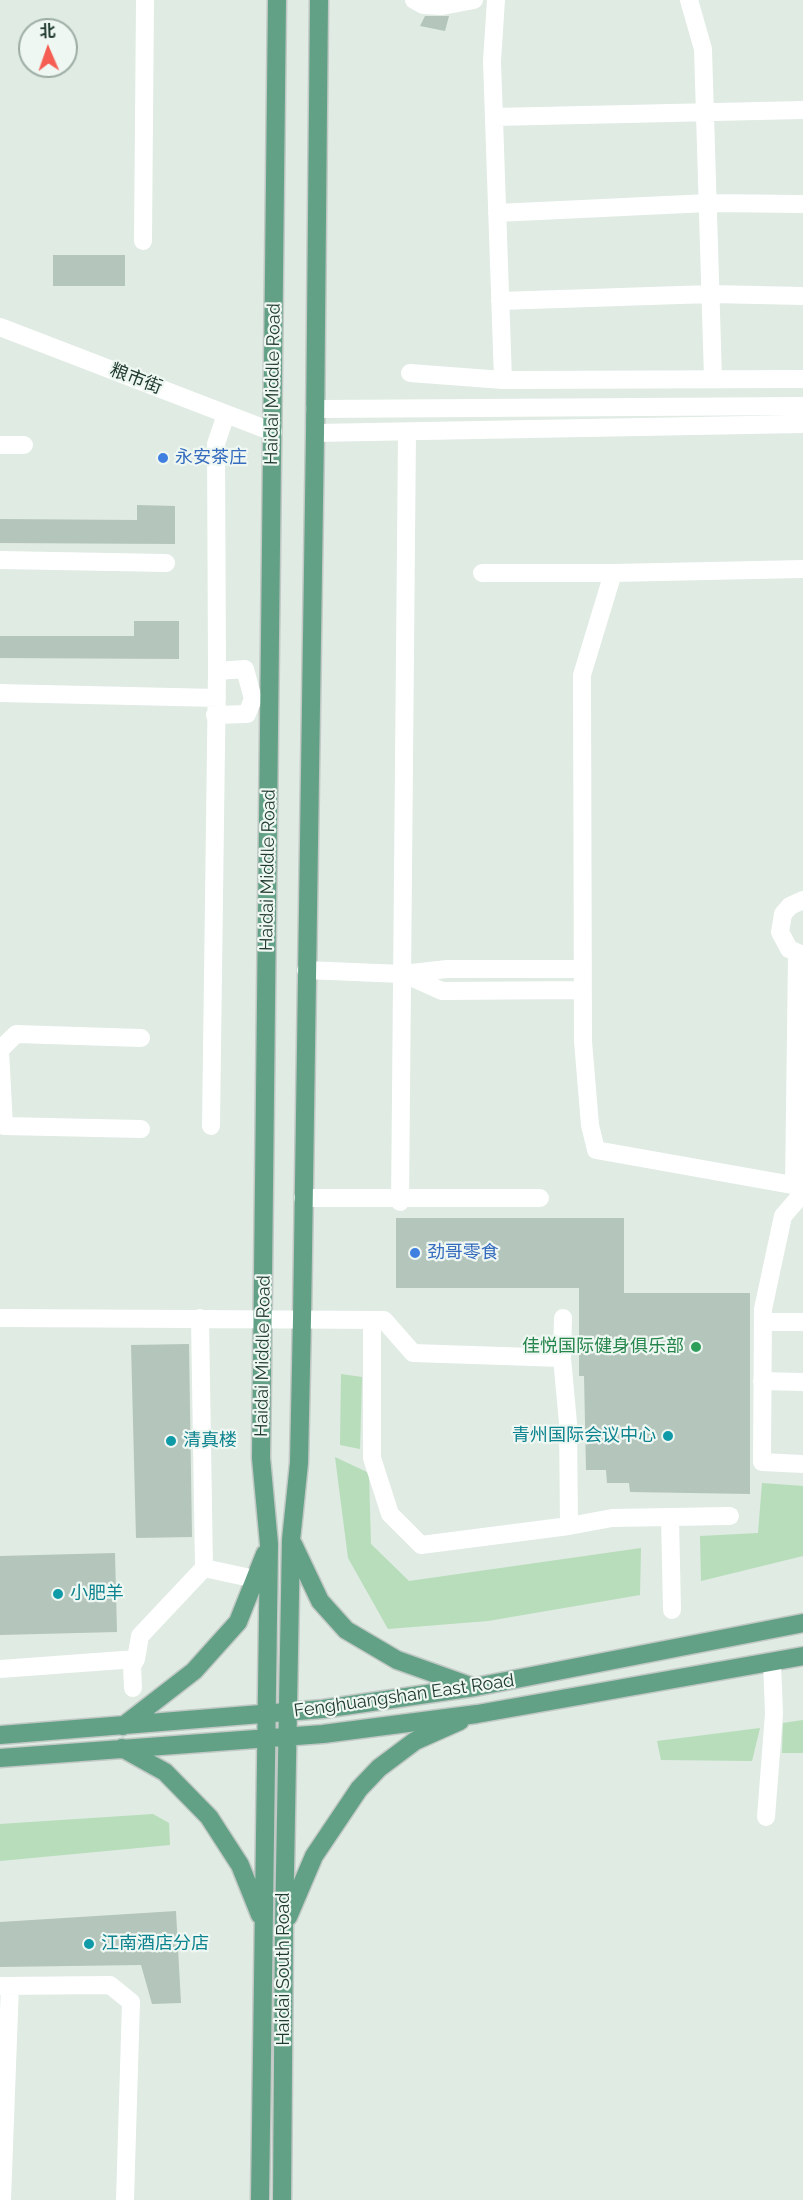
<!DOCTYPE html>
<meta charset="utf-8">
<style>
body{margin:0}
#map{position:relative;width:803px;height:2200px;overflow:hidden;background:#dfebe3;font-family:Raleway,"Noto Sans SC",sans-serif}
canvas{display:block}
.north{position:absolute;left:18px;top:18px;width:60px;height:60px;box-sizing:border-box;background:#eff7f2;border:2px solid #9caca4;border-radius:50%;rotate:358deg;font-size:16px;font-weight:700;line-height:24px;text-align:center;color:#203b2f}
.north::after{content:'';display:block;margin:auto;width:21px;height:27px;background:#f55e52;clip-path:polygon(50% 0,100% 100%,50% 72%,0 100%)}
</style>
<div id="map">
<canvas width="803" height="2200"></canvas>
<div class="north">北</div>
</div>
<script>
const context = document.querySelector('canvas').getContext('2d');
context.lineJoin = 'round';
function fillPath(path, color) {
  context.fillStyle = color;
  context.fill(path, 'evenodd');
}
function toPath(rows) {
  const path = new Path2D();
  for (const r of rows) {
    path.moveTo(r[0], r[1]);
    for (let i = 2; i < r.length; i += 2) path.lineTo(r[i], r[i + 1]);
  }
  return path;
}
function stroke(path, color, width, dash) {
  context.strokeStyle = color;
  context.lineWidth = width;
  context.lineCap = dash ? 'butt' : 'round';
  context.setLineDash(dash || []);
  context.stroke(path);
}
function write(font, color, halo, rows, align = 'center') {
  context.font = font + ' Raleway,"Noto Sans SC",sans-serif';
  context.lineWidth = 4.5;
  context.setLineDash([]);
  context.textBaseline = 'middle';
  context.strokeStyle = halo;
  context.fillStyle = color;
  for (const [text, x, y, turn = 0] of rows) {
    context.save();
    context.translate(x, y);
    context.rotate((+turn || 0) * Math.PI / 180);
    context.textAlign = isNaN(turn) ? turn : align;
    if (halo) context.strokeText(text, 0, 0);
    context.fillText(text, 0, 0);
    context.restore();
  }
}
const green = toPath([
 [341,1374,362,1377,360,1449,340,1445],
 [335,1457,369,1473,371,1544,409,1581,641,1548,640,1595,488,1621,388,1629,348,1558],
 [762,1483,803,1486,803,1556,701,1581,700,1536,758,1533],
 [803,1720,803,1753,782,1753,783,1723],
 [760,1728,752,1761,661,1760,657,1741],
 [153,1814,169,1823,170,1845,0,1861,0,1824]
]);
const building = toPath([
 [425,16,449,16,445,31,420,26],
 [53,255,125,255,125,286,53,286],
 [137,505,175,506,175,544,0,543,0,519,137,520],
 [134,621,179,621,179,659,0,658,0,636,134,636],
 [396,1218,624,1218,624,1293,750,1293,750,1494,630,1492,629,1483,607,1483,606,1470,586,1470,584,1376,579,1376,579,1288,396,1288],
 [189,1344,192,1537,136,1538,131,1345],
 [115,1553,117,1632,0,1635,0,1556],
 [176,1911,181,2003,152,2004,141,1965,0,1967,0,1922]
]);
const minor = toPath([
 [414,0,423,5,442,6,474,0],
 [496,0,492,61,503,380],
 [689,0,703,49,713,378],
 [494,117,803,110],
 [497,213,708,203,803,204],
 [143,241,145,0],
 [500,301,710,294,803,296],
 [0,327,273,432],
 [410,373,503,380,803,379],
 [315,409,803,406],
 [315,433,803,424],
 [0,445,24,445],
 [0,560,166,563],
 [482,573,613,573,803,569],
 [613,573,582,675,583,1041,590,1125,596,1150,803,1187],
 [0,693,217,698],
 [215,715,247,714,253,699,245,669,217,671],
 [803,900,790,906,783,914,780,932,789,949,803,955],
 [306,970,402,974,447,969,583,969],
 [404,974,442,991,583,990],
 [0,1050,4,1126,141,1129],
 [0,1050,16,1034,141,1038],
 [211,1126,217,671,216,444,226,414],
 [794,1185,797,954],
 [803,1193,783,1216,763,1309,762,1462,803,1464],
 [303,1198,540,1198],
 [400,1202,407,432],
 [0,1318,384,1320,413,1353,562,1358],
 [563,1318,562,1358,568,1423,569,1526],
 [372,1320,372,1458,390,1514,421,1545,569,1526,612,1518,730,1516],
 [763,1322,803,1322],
 [762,1381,803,1382],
 [670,1518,672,1610],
 [204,1568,255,1579],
 [0,1669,136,1659,140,1636,204,1568,200,1318],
 [133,1688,132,1666,136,1659],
 [766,1817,774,1714,772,1662],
 [0,1986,110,1985,131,2002,125,2200],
 [2,2200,10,1986]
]);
const major = toPath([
 [293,1544,320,1601,346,1630,397,1660,470,1686],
 [123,1726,194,1671,238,1622,265,1554],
 [0,1735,323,1709,475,1687,803,1623],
 [122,1748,165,1772,209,1817,240,1865,260,1915],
 [0,1758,323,1734,477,1714,803,1656],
 [288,1917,314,1856,359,1789,379,1768,415,1741,460,1721],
 [260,2200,269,1544,261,1458,277,0],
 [282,2200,284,1927,291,1540,299,1463,302,1319,315,433,319,0]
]);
const markers = [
 [163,458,6,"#3f7fe0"],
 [415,1253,6,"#3f7fe0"],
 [696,1347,6,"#2e9e5b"],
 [668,1436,6,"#0f9aa8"],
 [171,1441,6,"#0f9aa8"],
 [58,1594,6,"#0f9aa8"],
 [89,1944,6,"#0f9aa8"]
];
const streetNames = [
 ["粮市街",136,379,21],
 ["Haidai Middle Road",273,384,-89],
 ["Haidai Middle Road",268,870,-89],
 ["Haidai Middle Road",263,1356,-89],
 ["Fenghuangshan East Road",404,1696,-8],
 ["Haidai South Road",284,1969,-90]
];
const shopNames = [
 ["永安茶庄",175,458],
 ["劲哥零食",427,1253]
];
const leisureNames = [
 ["佳悦国际健身俱乐部",684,1347]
];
const cultureNames = [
 ["青州国际会议中心",656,1436,"right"],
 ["清真楼",183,1441],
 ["小肥羊",70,1594],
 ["江南酒店分店",101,1944]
];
fillPath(green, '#b7ddba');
fillPath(building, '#b4c5bc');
stroke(major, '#c1c8c5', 21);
stroke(minor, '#fff', 18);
stroke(major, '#62a186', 18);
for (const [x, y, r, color] of markers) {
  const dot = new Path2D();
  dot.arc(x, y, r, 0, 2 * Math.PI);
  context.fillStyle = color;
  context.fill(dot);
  stroke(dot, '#eff7f2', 2);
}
write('18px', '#203b2f', '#eff7f2', streetNames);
write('18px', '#366cbe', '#eff7f2', shopNames, 'left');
write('18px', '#27864d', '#eff7f2', leisureNames, 'right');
write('18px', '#0d838f', '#eff7f2', cultureNames, 'left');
</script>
